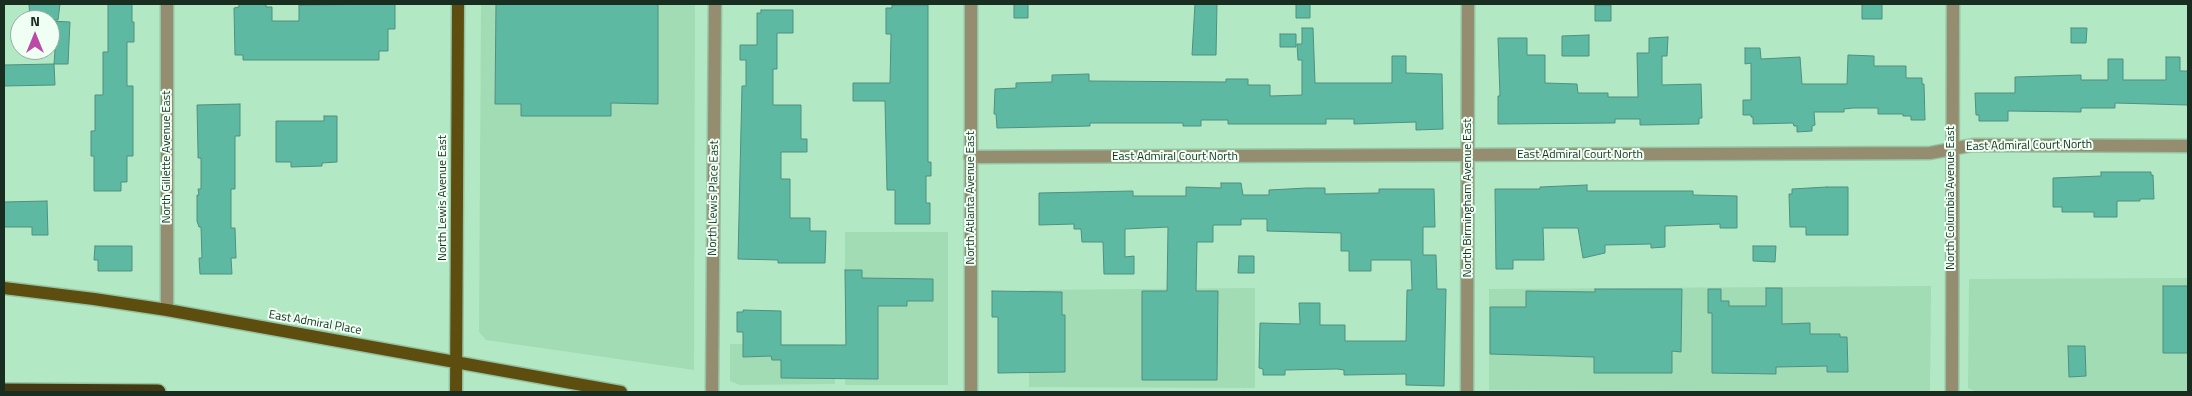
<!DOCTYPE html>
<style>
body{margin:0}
#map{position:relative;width:2192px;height:396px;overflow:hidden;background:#b3e8c4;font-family:"Titillium Web",sans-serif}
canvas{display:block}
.frame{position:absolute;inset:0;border:5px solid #192e21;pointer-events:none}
.north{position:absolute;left:10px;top:10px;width:50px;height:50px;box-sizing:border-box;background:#effff4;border:1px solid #99aba0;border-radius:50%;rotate:0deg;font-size:14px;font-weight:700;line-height:20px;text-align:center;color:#192e21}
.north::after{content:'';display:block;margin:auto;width:18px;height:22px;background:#bb4ba7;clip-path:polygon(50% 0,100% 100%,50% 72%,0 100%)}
</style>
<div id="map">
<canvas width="2192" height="396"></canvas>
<div class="frame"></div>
<div class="north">N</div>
</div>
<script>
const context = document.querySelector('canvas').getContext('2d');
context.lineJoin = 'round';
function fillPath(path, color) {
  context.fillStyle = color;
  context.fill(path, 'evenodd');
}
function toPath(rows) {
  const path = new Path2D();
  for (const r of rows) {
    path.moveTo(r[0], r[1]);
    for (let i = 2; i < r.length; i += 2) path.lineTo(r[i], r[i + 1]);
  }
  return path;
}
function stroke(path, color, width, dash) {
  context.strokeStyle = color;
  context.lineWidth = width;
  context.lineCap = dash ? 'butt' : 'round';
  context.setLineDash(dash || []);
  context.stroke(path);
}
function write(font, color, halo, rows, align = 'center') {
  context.font = font + ' "Titillium Web",sans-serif';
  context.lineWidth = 4;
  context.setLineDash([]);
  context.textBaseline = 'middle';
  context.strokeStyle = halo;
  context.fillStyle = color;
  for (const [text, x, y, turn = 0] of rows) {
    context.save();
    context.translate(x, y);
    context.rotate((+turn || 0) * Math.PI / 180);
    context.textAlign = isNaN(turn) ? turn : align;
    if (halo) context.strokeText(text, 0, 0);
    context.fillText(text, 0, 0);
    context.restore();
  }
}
const built = toPath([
 [481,4,695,4,694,370,486,340,479,332],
 [845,232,948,232,948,385,845,385],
 [2188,278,2188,392,1977,392,1968,388,1969,279],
 [1931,286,1930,392,1489,390,1489,289],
 [1255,288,1255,388,1029,387,1029,290],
 [730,344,835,344,835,384,740,385,730,381]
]);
const building = toPath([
 [29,4,60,4,58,20,30,20,29,4],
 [108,4,132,4,132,22,134,22,134,42,127,42,127,86,133,86,133,156,127,156,127,182,121,182,121,191,94,191,94,156,91,156,91,131,95,131,95,95,103,95,103,52,108,52,108,4],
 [239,4,266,4,266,7,272,7,272,21,299,21,299,5,395,4,395,29,388,29,388,51,379,51,379,60,243,60,243,55,235,55,234,8,239,7,239,4],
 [496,4,658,4,658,104,611,103,611,116,521,116,521,104,495,104,496,4],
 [1014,4,1028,4,1028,18,1014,18,1014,4],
 [1195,4,1217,4,1216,55,1192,55,1195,4],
 [1296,4,1310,4,1310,18,1296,18,1296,4],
 [1862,4,1882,4,1882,19,1862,19,1862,4],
 [892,5,928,5,928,162,931,162,931,176,926,176,926,203,930,203,930,224,895,224,895,190,887,190,885,101,853,101,853,83,890,83,891,34,886,34,886,8,892,8,892,5],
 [1595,5,1611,5,1611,21,1595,21,1595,5],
 [761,10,793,10,793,33,777,33,777,69,773,69,773,105,801,105,801,139,807,139,807,152,781,152,781,179,790,179,790,218,810,218,810,231,826,231,825,263,778,263,778,260,738,259,742,86,746,86,746,60,740,60,740,45,757,45,757,13,761,13,761,10],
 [50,21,70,22,68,64,54,64,56,36,50,36,50,21],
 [1302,28,1313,28,1315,83,1392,83,1392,56,1406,56,1406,73,1442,74,1443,129,1416,130,1416,122,1354,124,1354,119,1326,119,1326,124,1228,124,1228,120,1201,120,1201,126,1183,126,1183,123,1090,123,1090,126,997,128,996,114,994,114,995,89,1016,88,1016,83,1052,82,1052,75,1089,74,1089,81,1226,82,1226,79,1248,79,1248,85,1270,85,1270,96,1302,95,1302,60,1298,60,1297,44,1302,44,1302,28],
 [2071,28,2087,28,2086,43,2071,43,2071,28],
 [1280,34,1296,34,1296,47,1280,47,1280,34],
 [1589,35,1589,56,1562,56,1562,36,1589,35],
 [1668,37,1667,56,1662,56,1662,85,1701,84,1702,118,1699,118,1699,124,1640,125,1640,119,1615,119,1615,123,1498,124,1498,96,1500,96,1498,38,1527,38,1527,55,1545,55,1545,83,1577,84,1578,93,1608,93,1608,97,1638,97,1637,53,1649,53,1649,38,1668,37],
 [1745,48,1760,48,1761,59,1800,57,1802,84,1847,84,1848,55,1874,56,1874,66,1906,66,1906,78,1922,78,1922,84,1924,84,1925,120,1911,120,1911,116,1903,116,1903,114,1878,114,1878,108,1853,108,1844,109,1844,112,1814,112,1815,125,1812,126,1812,131,1797,132,1797,126,1794,126,1793,123,1753,124,1753,117,1751,117,1751,115,1743,115,1743,100,1751,100,1751,63,1745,64,1745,48],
 [2166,57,2180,57,2180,71,2188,71,2188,105,2115,103,2115,108,2081,108,2081,112,2008,111,2008,121,1979,121,1979,115,1976,115,1975,93,2015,93,2015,77,2081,75,2081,80,2108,80,2108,59,2123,59,2123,80,2166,80,2166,57],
 [54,64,55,85,4,86,4,65,54,64],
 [240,104,240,136,235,136,235,189,231,189,231,228,235,228,236,258,231,258,232,274,200,274,199,258,202,258,201,227,199,227,197,221,197,195,199,195,198,189,201,189,201,158,198,158,198,152,197,105,240,104],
 [324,116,337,116,337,162,322,163,322,166,291,167,291,162,276,162,276,121,324,121,324,116],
 [2101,172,2151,172,2151,175,2153,175,2154,199,2140,199,2140,201,2117,201,2117,217,2094,217,2094,212,2062,212,2062,207,2053,207,2053,178,2101,176,2101,172],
 [1221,183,1241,183,1243,195,1269,195,1269,190,1307,188,1325,188,1325,194,1379,193,1379,189,1434,189,1435,227,1423,227,1423,255,1436,255,1437,289,1446,289,1444,386,1406,385,1406,374,1344,375,1344,370,1337,369,1285,370,1285,375,1263,375,1263,369,1259,368,1260,323,1300,324,1299,303,1320,303,1320,325,1345,325,1345,341,1406,341,1407,290,1412,290,1411,260,1371,260,1371,271,1349,271,1349,251,1341,251,1341,233,1267,231,1267,219,1241,219,1241,225,1213,225,1213,242,1197,242,1196,291,1218,291,1217,380,1142,380,1142,291,1167,291,1168,227,1125,229,1125,257,1134,256,1134,274,1104,274,1103,242,1082,242,1081,229,1074,229,1074,224,1039,225,1039,193,1133,191,1133,196,1186,196,1186,187,1221,188,1221,183],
 [1587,185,1587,191,1693,191,1693,195,1737,196,1737,228,1720,228,1720,224,1665,226,1665,247,1651,248,1651,244,1605,245,1605,253,1583,258,1578,228,1543,228,1544,260,1513,260,1513,269,1496,269,1495,189,1540,189,1540,187,1587,185],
 [1827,187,1848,187,1848,235,1806,235,1806,227,1790,227,1789,194,1792,194,1792,189,1827,187],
 [47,201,48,235,32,235,32,227,4,227,4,202,47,201],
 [95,246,132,246,132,271,98,271,98,260,94,260,95,246],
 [1753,246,1776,246,1775,262,1753,261,1753,246],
 [1239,256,1254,256,1254,273,1238,273,1239,256],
 [845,270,862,270,862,278,933,279,933,301,907,301,907,306,878,306,878,379,781,378,781,360,772,360,771,356,743,357,743,332,737,332,737,312,743,312,743,310,781,311,781,345,846,345,845,270],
 [2163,286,2188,286,2188,353,2163,353,2163,286],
 [1766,288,1782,288,1782,324,1810,323,1810,334,1840,334,1840,337,1847,337,1848,372,1827,372,1827,366,1776,367,1776,374,1712,373,1712,313,1708,313,1708,289,1721,289,1721,301,1729,301,1729,306,1766,306,1766,288],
 [1595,289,1682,289,1681,352,1672,351,1672,373,1594,373,1594,357,1490,354,1490,307,1526,307,1526,291,1595,292,1595,289],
 [992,291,1062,292,1062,315,1065,315,1065,372,998,373,998,317,992,317,992,291],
 [2068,346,2085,346,2086,376,2069,377,2068,346]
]);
const minor = toPath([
 [167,4,167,310],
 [970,157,1930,153,1973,145,2188,146],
 [712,392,715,4],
 [971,392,971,4],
 [1467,392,1468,4],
 [1952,392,1953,4]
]);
const major = toPath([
 [4,288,94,299,167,310,621,392],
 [456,392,458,4]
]);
const highway = toPath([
 [4,391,158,392]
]);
const streetNames = [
 ["East Admiral Court North",2029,146,-1],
 ["East Admiral Court North",1580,155],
 ["North Gillette Avenue East",167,157,-90],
 ["East Admiral Court North",1175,157],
 ["North Lewis Avenue East",443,198,-90],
 ["North Lewis Place East",714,198,-89],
 ["North Atlanta Avenue East",971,198,-90],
 ["North Birmingham Avenue East",1468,198,-90],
 ["North Columbia Avenue East",1951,198,-90],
 ["East Admiral Place",315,323,10]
];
fillPath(built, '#a1dcb5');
fillPath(building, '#5eb9a2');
stroke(building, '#4e9080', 1);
stroke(minor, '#94c3a3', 15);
stroke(major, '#94c3a3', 15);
stroke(highway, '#94c3a3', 18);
stroke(minor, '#958d70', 12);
stroke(major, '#5d4e10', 12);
stroke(highway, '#433913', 15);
write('12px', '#192e21', '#effff4', streetNames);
</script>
